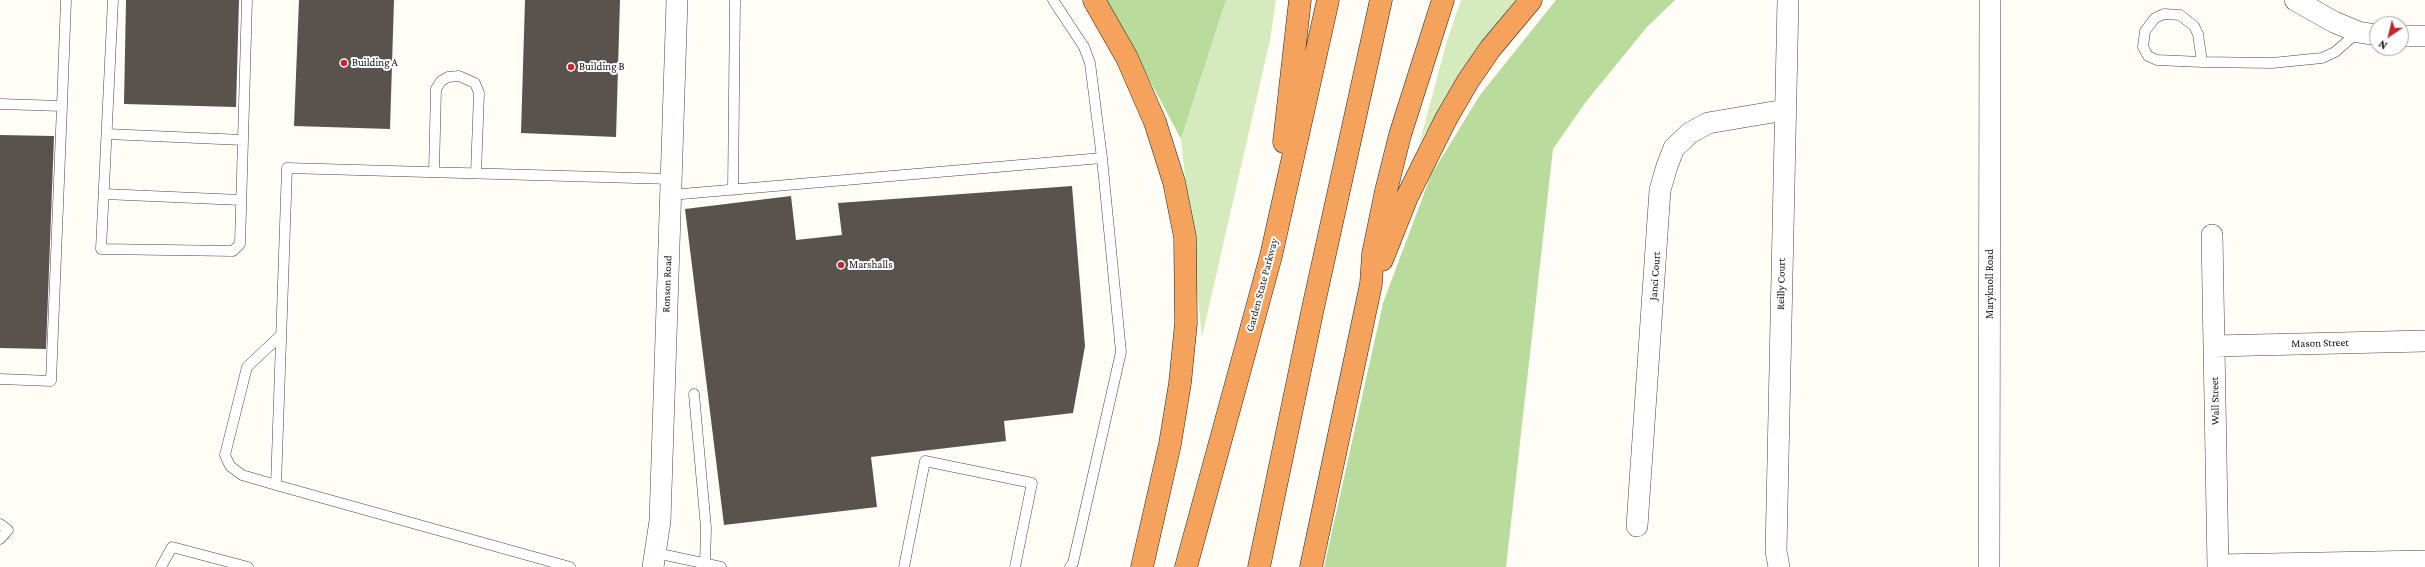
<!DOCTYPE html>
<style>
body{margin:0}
#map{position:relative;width:2425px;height:567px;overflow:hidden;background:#fffdf5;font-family:"Crimson Pro",serif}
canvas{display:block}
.north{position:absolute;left:2369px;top:16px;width:40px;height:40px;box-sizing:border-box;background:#fff;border:1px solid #a0a0a0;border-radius:50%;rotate:215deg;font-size:11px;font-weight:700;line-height:16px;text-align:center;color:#111}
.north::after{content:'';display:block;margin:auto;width:14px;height:18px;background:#c4262e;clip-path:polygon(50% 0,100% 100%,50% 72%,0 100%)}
</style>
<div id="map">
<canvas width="2425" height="567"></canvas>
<div class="north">N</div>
</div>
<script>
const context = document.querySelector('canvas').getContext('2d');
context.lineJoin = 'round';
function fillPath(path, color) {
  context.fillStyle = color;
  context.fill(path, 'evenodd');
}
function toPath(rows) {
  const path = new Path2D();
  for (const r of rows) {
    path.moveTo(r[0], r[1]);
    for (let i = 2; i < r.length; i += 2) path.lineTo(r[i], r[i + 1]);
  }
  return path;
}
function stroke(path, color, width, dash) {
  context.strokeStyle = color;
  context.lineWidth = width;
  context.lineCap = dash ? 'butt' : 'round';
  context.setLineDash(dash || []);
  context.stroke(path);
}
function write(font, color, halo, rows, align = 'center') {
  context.font = font + ' "Crimson Pro",serif';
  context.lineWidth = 4;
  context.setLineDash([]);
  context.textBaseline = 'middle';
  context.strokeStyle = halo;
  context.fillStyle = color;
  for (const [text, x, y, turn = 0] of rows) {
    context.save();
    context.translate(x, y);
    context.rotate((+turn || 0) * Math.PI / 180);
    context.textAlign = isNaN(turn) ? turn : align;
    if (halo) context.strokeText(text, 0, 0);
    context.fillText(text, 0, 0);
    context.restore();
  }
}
const green = toPath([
 [1226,0,1276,0,1270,40,1202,337,1181,139],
 [1461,0,1519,0,1481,43,1420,141,1447,41]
]);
const forest = toPath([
 [1107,0,1226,0,1181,139],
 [1556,0,1675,0,1647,27,1585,103,1553,149,1506,567,1324,567,1383,303,1431,175,1480,95]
]);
const building = toPath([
 [126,0,239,0,236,107,124,104],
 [299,0,394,0,390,129,294,126],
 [525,0,620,0,616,137,521,133],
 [0,135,54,136,46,349,0,348],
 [1072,186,1085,346,1073,413,1004,421,1006,441,871,457,877,507,724,525,685,209,791,196,796,240,842,235,838,203]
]);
const service = toPath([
 [113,0,101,249,233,251,240,244,247,0],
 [1053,0,1084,47,1090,63,1102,158,1121,352,1073,563,1070,567],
 [2202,62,2198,34,2194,26,2180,15,2164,14,2155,18,2145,31,2143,47,2148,56,2157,60,2202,62,2272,63,2322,58,2335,52,2358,32],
 [0,104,62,106,66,0],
 [107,134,243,140],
 [434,172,436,89,441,81,448,77,459,76,475,83,479,93,476,173],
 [733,190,735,0],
 [104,194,241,200],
 [670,195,1102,158],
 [0,379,51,381,62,106],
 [694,394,706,528,705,564],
 [276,485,242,475,230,466,225,455,247,367,281,335],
 [0,524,8,530,0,539],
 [656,553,721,567],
 [161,567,172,547,248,567],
 [570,567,276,485,287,168,671,179],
 [904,567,925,461,1032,483,1015,567]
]);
const minor = toPath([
 [2295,0,2334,22,2358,32,2377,35],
 [2401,36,2425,36],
 [2212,235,2218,567],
 [2214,346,2425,341],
 [1637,526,1660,190,1667,166,1674,148,1690,133,1708,123,1785,110],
 [2218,565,2425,561],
 [653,567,660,521,677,0],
 [1779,567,1776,551,1788,0],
 [1989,567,1990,0]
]);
const motorway = toPath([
 [1094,0,1127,58,1155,122,1174,182,1185,237,1186,323,1180,383,1170,444,1142,567],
 [1284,142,1300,0],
 [1382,260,1407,197,1446,119,1468,81,1490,49,1531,0],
 [1186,567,1271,256,1328,0],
 [1259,567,1313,308,1381,0],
 [1311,567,1371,284,1373,254,1386,191,1400,135,1443,0]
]);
const markers = [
 [344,63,4,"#c4262e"],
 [571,67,4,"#c4262e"],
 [841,265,4,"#c4262e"]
];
const poiNames = [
 ["Building A",352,63],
 ["Building B",579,67],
 ["Marshalls",849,265]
];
const streetNames = [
 ["Janci Court",1655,276,-86],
 ["Ronson Road",667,284,-88],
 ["Reilly Court",1781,284,-89],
 ["Maryknoll Road",1990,284,-90],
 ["Garden State Parkway",1262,285,-75],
 ["Mason Street",2320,343,-1],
 ["Wall Street",2215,401,-91]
];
fillPath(green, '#d5ebbd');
fillPath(forest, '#b9dc9c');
fillPath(building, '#5a524d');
stroke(service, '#444', 11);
stroke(minor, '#444', 22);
stroke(motorway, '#222', 23);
stroke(service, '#fff', 10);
stroke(minor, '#fff', 21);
stroke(motorway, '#f5a25d', 22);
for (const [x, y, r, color] of markers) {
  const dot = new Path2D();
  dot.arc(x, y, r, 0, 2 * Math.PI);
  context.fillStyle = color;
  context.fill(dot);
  stroke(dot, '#fff', 1.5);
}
write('11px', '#111', '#fff', poiNames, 'left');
write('11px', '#111', '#fff', streetNames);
</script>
